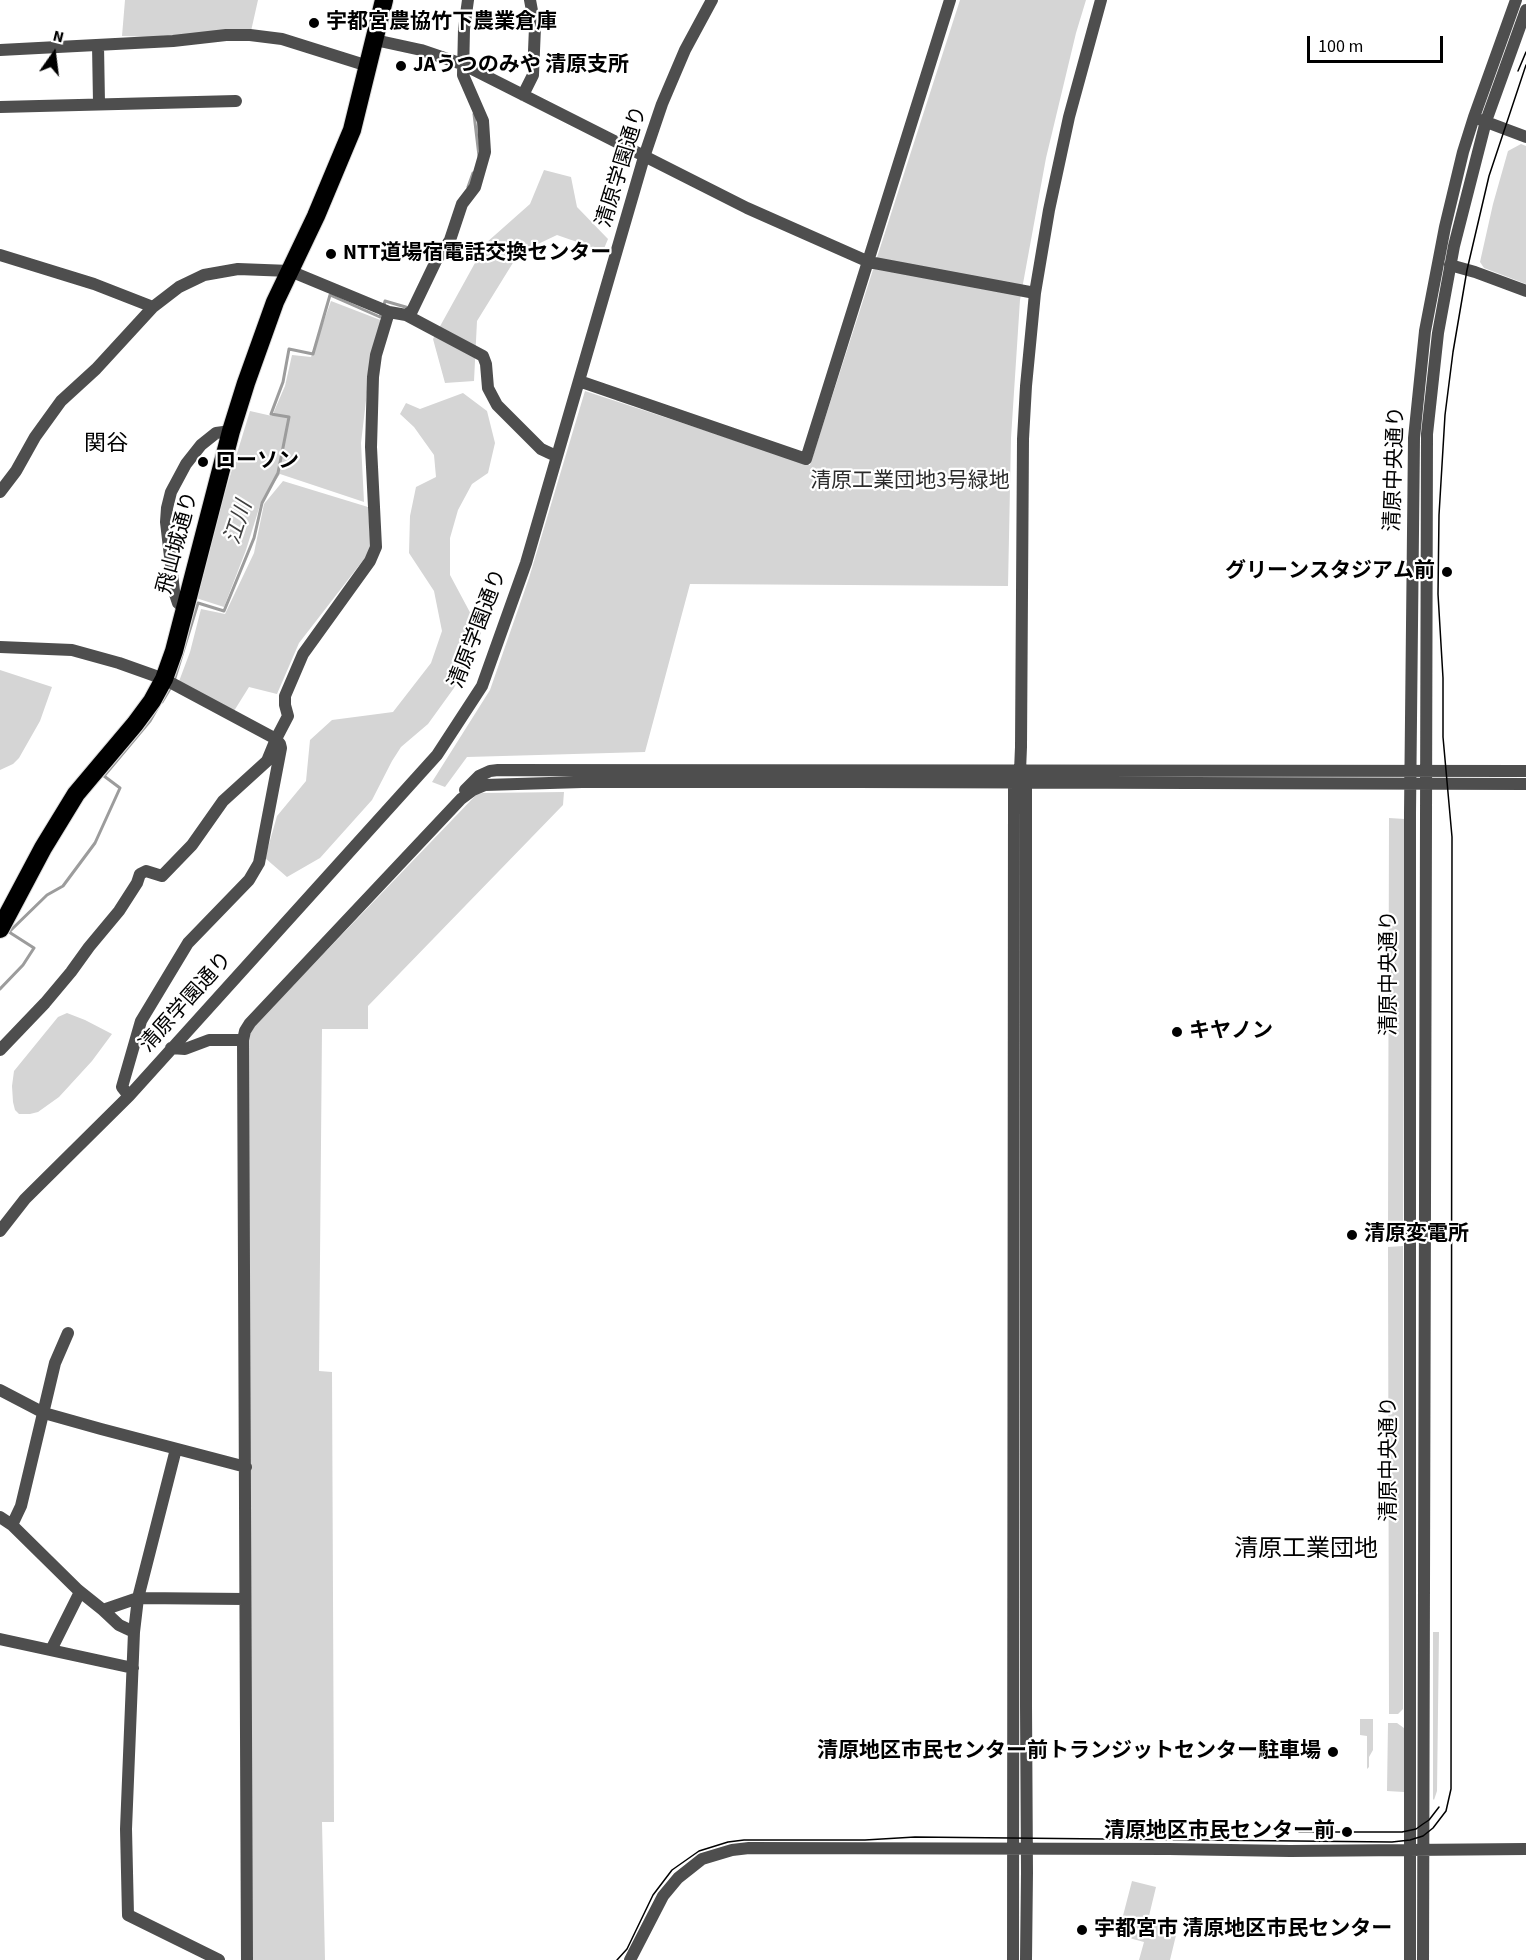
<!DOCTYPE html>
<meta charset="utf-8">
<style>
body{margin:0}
#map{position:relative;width:1526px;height:1960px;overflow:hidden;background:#fff;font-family:"Source Sans 3",sans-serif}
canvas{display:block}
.north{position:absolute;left:24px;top:24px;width:60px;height:60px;-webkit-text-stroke:4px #fff;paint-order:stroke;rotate:14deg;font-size:16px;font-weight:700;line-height:24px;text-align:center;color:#000}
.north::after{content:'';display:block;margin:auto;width:21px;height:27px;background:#000;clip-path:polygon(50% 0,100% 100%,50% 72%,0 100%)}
.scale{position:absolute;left:1307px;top:36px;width:136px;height:27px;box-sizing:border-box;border:3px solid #000;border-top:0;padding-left:8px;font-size:18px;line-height:21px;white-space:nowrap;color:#000;-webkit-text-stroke:4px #fff;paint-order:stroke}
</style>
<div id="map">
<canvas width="1526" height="1960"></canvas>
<div class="north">N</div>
<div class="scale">100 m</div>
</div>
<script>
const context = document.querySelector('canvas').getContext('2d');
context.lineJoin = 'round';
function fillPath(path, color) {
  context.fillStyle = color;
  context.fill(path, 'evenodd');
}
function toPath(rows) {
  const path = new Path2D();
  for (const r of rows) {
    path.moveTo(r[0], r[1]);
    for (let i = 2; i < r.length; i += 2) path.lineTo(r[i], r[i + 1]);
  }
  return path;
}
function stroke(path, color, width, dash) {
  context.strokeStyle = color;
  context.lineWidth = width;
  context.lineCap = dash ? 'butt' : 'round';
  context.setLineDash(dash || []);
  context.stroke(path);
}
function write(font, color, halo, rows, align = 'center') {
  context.font = font + ' "Source Sans 3","Noto Sans JP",sans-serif';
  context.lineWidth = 4.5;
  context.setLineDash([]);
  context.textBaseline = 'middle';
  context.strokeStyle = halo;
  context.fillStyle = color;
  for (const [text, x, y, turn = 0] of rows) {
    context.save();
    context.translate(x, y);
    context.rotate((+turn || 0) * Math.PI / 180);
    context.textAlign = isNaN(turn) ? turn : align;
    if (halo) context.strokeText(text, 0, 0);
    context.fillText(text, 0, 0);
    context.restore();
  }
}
const green = toPath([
 [125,0,258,0,249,40,122,36],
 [960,0,1086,0,1076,33,1046,158,1020,300,1011,438,1008,586,690,584,645,752,467,757,445,787,432,782,490,690,529,578,585,391,810,465],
 [1521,144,1526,146,1526,284,1484,268,1480,262,1493,204,1508,151],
 [544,170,571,177,577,207,608,239,603,251,557,235,519,253,477,321,474,381,445,383,433,339,486,243,530,204],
 [331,301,383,321,369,375,361,443,364,502,280,474,261,502,246,550,224,607,196,598,211,538,250,411,272,416,285,386,292,355,311,357],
 [463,393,487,411,495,443,488,473,472,484,458,510,450,538,450,575,481,633,454,688,428,724,401,747,392,761,372,800,320,858,287,877,265,858,277,816,306,781,310,740,332,720,393,712,431,663,442,631,434,591,409,553,410,516,416,487,436,477,434,455,414,427,400,414,406,403,420,409],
 [283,481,368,507,371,550,299,643,277,694,249,687,234,711,178,684,190,652,201,609,225,614,254,553,264,504],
 [0,670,52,687,40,721,19,758,13,764,0,770],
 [564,792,563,805,368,1006,368,1029,322,1029,319,1371,332,1372,334,1822,322,1822,325,1960,252,1960,248,1038,256,1024,477,794,483,793],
 [1389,818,1405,819,1403,1229,1388,1228],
 [67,1013,85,1020,112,1034,92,1061,59,1097,38,1112,30,1114,19,1114,15,1110,13,1102,12,1086,14,1071,58,1017],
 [1403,1246,1403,1709,1398,1714,1389,1714,1388,1247],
 [1433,1632,1439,1632,1437,1791,1434,1800,1433,1799],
 [1360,1719,1373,1719,1373,1750,1369,1757,1369,1767,1367,1769,1367,1736,1360,1735],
 [1388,1723,1397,1723,1404,1728,1404,1792,1387,1791],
 [1132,1881,1156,1887,1148,1920,1178,1927,1170,1960,1139,1960,1144,1942,1118,1935]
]);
const stream = toPath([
 [474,114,479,156],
 [468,187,473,173],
 [384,305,385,301,409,308],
 [174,681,198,603,224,611,254,538,262,503,278,473,289,417,271,414,283,382,289,349,313,354,330,295,380,317,382,311],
 [162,702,171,687],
 [0,989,23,965,34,948,9,932,47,895,63,886,95,843,120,788,104,776,150,721,158,707]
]);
const minor = toPath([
 [375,40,421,50,462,64,747,208,869,262,1035,293],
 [98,45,99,103],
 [0,50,173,41,226,35,250,35,282,39,368,66],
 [523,95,533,75,535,27,530,0],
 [0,107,236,101],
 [1481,120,1526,137],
 [0,255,94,284,153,307],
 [1450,265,1475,272,1526,291],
 [406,315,483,356,486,364,488,388,497,405,541,449,556,456],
 [579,381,806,459,950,0],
 [0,492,16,471,35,437,61,401,96,369,153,307,179,287,204,275,238,269,290,271,389,312,406,315,412,311,436,261,450,240,462,204,475,187,485,152,483,121,463,75,464,29,468,0],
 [185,609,178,603,174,591,166,522,167,508,171,492,186,464,201,445,216,433,231,431],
 [0,647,72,650,119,663,164,679,276,739,280,744,281,748,259,863,249,880,188,943,141,1021,122,1087,129,1096],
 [1023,777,1026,783,1026,1706,1027,1872,1026,1960],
 [465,790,479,776,490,771,498,770,1526,771],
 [243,1040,247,1960],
 [171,1048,185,1049,209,1040,243,1040,245,1031,250,1023,461,799,473,790,485,785,582,782,856,782,1526,784],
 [0,1050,45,1003,71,972,89,947,119,911,137,883,140,874,146,871,162,876,192,845,223,801,267,761,276,739,288,716,285,705,285,696,303,654,370,561,376,547,371,447,373,377,376,355,389,312],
 [0,1231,25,1199,129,1096,437,755,482,686,526,563,644,157,662,104,685,50,712,0],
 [0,1390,44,1413,101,1429,246,1467],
 [176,1449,138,1598,134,1632,126,1829,128,1915,219,1960],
 [0,1517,12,1525,78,1590,103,1610,138,1598,245,1599],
 [12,1525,21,1506,55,1363,68,1333],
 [103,1610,119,1625,134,1632],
 [0,1639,133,1668],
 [51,1650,80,1592],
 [630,1960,663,1896,678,1878,702,1859,732,1850,749,1848,1169,1849,1290,1851,1526,1849],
 [1013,1960,1014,782,1020,771,1021,747,1023,439,1026,386,1035,293,1049,210,1069,117,1101,0],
 [1410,1960,1410,813,1414,438,1425,331,1445,227,1463,152,1474,117,1516,0],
 [1423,1960,1427,434,1438,333,1454,246,1486,121,1526,10]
]);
const highway = toPath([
 [0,929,43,848,76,794,135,724,152,701,164,679,174,651,231,431,246,383,275,302,316,216,352,130,384,0]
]);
const tram = toPath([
 [1518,71,1526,52],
 [1299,1832,1402,1832,1416,1829,1423,1824,1429,1820,1439,1807],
 [617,1960,627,1949,653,1895,672,1870,699,1851,728,1842,744,1840,865,1840,915,1837,1392,1842,1410,1840,1423,1836,1433,1828,1446,1811,1451,1789,1452,837,1443,737,1443,678,1438,594,1439,515,1445,415,1453,352,1467,270,1489,176,1526,65]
]);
const markers = [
 [314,23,6,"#000"],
 [401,66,6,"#000"],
 [331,254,6,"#000"],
 [203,462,6,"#000"],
 [1447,572,6,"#000"],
 [1177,1032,6,"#000"],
 [1352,1235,6,"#000"],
 [1333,1752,6,"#000"],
 [1347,1832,6,"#000"],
 [1082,1930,6,"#000"]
];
const poiNames = [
 ["宇都宮農協竹下農業倉庫",326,23],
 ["JAうつのみや 清原支所",413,66],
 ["NTT道場宿電話交換センター",343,254],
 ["ローソン",215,462],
 ["グリーンスタジアム前",1435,572,"right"],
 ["キヤノン",1189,1032],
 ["清原変電所",1364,1235],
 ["清原地区市民センター前トランジットセンター駐車場",1321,1752,"right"],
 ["清原地区市民センター前",1335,1832,"right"],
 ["宇都宮市 清原地区市民センター",1094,1930]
];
const streetNames = [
 ["清原学園通り",623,167,-73],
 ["清原中央通り",1396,469,-88],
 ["飛山城通り",179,543,-75],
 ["清原学園通り",479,629,-69],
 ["清原中央通り",1390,973,-90],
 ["清原学園通り",187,1003,-48],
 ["清原中央通り",1390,1459,-90]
];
const parkNames = [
 ["清原工業団地3号緑地",910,482]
];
const neighbourhoodNames = [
 ["関谷",106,445]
];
const waterNames = [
 ["江川",240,523,-72]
];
const quarterNames = [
 ["清原工業団地",1306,1551]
];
fillPath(green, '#d5d5d5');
stroke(stream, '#9c9c9c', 3);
stroke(highway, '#dbdbdb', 20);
stroke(minor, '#4e4e4e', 12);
stroke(highway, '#000', 18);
stroke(tram, '#000', 1.5);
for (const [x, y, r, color] of markers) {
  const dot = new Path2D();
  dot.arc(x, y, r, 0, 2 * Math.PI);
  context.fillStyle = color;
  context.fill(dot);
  stroke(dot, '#fff', 2);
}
write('bold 21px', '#000', '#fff', poiNames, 'left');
write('21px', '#000', '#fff', streetNames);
write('21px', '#2c2c2c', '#fff', parkNames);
write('22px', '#000', '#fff', neighbourhoodNames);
write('italic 22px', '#3d3d3d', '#fff', waterNames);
write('24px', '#000', '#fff', quarterNames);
</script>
